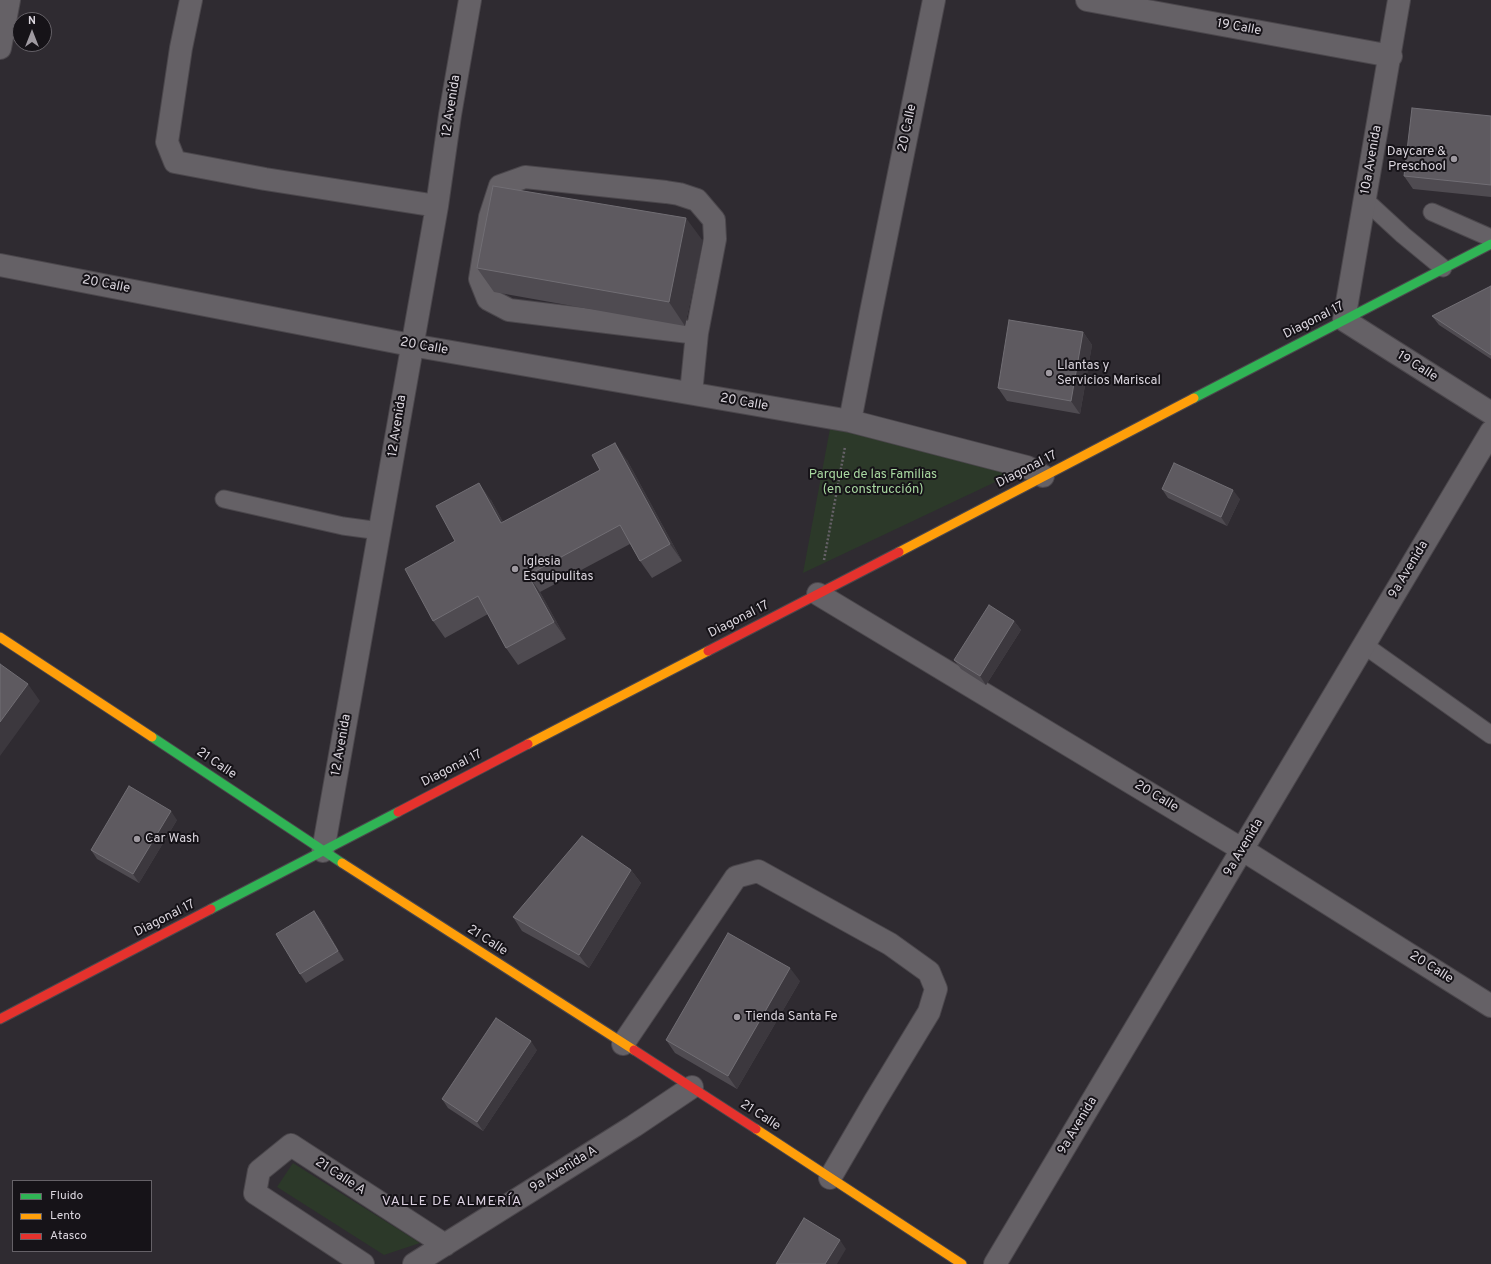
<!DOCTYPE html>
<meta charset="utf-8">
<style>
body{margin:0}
#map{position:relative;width:1491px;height:1264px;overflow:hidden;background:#2f2b31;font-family:Overpass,sans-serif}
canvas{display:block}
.legend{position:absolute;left:12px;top:1180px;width:140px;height:72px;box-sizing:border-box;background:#161318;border:1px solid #656167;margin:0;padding:5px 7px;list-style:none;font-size:12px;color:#dbd6de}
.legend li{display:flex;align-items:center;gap:8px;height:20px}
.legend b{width:20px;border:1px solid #656167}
.north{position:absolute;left:12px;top:12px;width:40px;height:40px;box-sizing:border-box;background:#161318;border:1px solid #656167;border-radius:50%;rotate:0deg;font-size:11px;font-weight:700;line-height:16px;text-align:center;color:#dbd6de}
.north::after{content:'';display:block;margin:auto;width:14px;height:18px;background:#9f9aa1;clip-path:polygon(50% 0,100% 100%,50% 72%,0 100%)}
</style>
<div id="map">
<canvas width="1491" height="1264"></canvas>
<ul class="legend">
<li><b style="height:5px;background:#30b455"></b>Fluido</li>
<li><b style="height:5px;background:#ff9f0a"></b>Lento</li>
<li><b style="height:5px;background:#e5322d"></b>Atasco</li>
</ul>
<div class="north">N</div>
</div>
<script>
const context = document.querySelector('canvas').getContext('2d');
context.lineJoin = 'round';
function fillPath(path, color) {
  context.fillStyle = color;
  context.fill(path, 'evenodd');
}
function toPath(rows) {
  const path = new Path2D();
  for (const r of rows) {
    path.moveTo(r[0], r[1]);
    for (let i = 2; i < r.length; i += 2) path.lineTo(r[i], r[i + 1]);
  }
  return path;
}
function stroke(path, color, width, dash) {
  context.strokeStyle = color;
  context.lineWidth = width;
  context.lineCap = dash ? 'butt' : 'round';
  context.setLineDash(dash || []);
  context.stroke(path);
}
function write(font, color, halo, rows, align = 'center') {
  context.font = font + ' Overpass,sans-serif';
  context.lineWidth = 4;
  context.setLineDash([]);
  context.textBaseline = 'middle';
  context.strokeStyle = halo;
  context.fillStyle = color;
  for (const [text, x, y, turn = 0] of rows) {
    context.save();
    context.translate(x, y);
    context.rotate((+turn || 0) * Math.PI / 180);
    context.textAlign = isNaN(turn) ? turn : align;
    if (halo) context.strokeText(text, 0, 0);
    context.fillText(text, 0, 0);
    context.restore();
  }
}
const green = toPath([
 [832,418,1027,467,803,573],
 [293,1163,420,1243,384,1255,277,1187]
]);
const path = toPath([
 [824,560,845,447]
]);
const lane = toPath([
 [1365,200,1403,235,1443,268],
 [1432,212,1491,238],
 [224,499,343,526,380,531],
 [1364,645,1491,735]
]);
const street = toPath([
 [191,0,181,48,167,142,175,162,265,179,437,206],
 [1087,0,1391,56],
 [1399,0,1344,320,1491,413],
 [0,48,9,0],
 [0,265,411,345,850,421,1027,467,1043,476],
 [691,393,697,333,715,239,714,220,697,200,679,194,666,192,525,177,500,186,490,217,480,279,488,299,509,310,697,333],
 [850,421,871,312,934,0],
 [818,594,1243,850,1491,1006],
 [323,851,437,206,450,115,470,0],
 [623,1044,736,877,758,871,890,944,929,972,936,989,929,1012,875,1101,830,1178],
 [363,1264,255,1193,259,1171,291,1145,445,1245],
 [414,1264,634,1126,692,1087],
 [995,1264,1491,432]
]);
const fast = toPath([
 [1194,398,1491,244],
 [152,737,342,863],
 [211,909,398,812]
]);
const slow = toPath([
 [899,552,1194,398],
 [0,637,152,737],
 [528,744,708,651],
 [342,863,634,1050],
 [756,1129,962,1264]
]);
const jam = toPath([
 [708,651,899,552],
 [398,812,528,744],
 [0,1019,211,909],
 [634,1050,756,1129]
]);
const wall = toPath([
 [1491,116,1491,197,1413,189,1404,176],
 [703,241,685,326,494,292,477,268],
 [1491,286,1491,359,1439,325,1432,316],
 [1083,332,1092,345,1080,414,1007,401,998,388],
 [627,460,682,561,652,578,640,561,630,544,540,592,566,639,518,665,506,648,488,614,445,638,433,621,455,541,491,500,503,522],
 [1162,489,1240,499,1227,526,1168,498],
 [1014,621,1021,630,986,685,961,669,954,660],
 [177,820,139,883,97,859,91,850],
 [631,870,641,883,589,968,522,931,513,917],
 [314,911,321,920,344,960,306,983,300,974],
 [800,981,737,1089,675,1053,666,1040],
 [537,1050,483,1131,448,1108,442,1099]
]);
const shadedWall = toPath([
 [686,218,703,241,685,326,669,302],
 [1083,332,1092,345,1080,414,1071,401],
 [615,443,627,460,682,561,670,544],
 [479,483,491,500,513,540,501,523],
 [1233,490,1240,499,1227,526,1221,517],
 [528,575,540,592,566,639,554,622],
 [1014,621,1021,630,986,685,980,676],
 [28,684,40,701,0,756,0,722],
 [171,811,177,820,139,883,133,874],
 [631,870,641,883,589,968,579,955],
 [314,911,321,920,344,960,338,951],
 [790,968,800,981,737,1089,728,1076],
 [531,1041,537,1050,483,1131,477,1122],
 [840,1240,846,1249,837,1264,825,1264]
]);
const building = toPath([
 [1412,108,1491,116,1491,185,1404,176,1412,108],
 [493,186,686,218,669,302,477,268,493,186],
 [1491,286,1491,355,1432,316,1491,286],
 [1009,320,1083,332,1071,401,998,388,1009,320],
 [615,443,670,544,640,561,620,525,528,575,554,622,506,648,478,596,433,621,405,569,455,541,436,506,479,483,501,523,600,470,592,455,615,443],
 [1174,463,1233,490,1221,517,1162,489,1174,463],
 [989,605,1014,621,980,676,954,660,989,605],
 [0,664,28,684,0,722,0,664],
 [129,786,171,811,133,874,91,850,129,786],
 [582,836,631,870,579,955,513,917,582,836],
 [314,911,338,951,300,974,276,934,314,911],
 [728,933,790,968,728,1076,666,1040,728,933],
 [496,1018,531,1041,477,1122,442,1099,496,1018],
 [804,1218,840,1240,825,1264,776,1264,804,1218]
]);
const markers = [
 [1454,159,4,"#9f9aa1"],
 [1049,373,4,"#9f9aa1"],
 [515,569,4,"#9f9aa1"],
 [137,839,4,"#9f9aa1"],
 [737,1017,4,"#9f9aa1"]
];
const streetNames = [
 ["19 Calle",1239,28,10],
 ["12 Avenida",452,106,-81],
 ["20 Calle",908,128,-78],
 ["10a Avenida",1372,160,-80],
 ["20 Calle",106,285,11],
 ["Diagonal 17",1314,321,-27],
 ["20 Calle",424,347,10],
 ["19 Calle",1417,367,32],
 ["20 Calle",744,403,10],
 ["12 Avenida",398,426,-81],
 ["Diagonal 17",1027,470,-27],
 ["9a Avenida",1409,570,-59],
 ["Diagonal 17",739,620,-27],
 ["12 Avenida",342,745,-80],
 ["21 Calle",216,764,34],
 ["Diagonal 17",452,769,-27],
 ["20 Calle",1156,797,31],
 ["9a Avenida",1244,848,-59],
 ["Diagonal 17",165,919,-27],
 ["21 Calle",487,941,33],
 ["20 Calle",1431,968,32],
 ["21 Calle",760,1116,33],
 ["9a Avenida",1078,1126,-59],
 ["9a Avenida A",564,1170,-32],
 ["21 Calle A",340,1177,33]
];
const poiNames = [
 ["Daycare &",1446,152,"right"],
 ["Preschool",1446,167,"right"],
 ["Llantas y",1057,366],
 ["Servicios Mariscal",1057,381],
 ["Iglesia",523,562],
 ["Esquipulitas",523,577],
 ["Car Wash",145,839],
 ["Tienda Santa Fe",745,1017]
];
const parkNames = [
 ["Parque de las Familias",873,475],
 ["(en construcción)",873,490]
];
const neighbourhoodNames = [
 ["VALLE DE ALMERÍA",452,1202]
];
fillPath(green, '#2c3929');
stroke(lane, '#4b474c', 19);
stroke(street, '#4b474c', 24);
stroke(fast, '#4b474c', 11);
stroke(slow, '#4b474c', 11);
stroke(jam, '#4b474c', 11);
stroke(path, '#656167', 2.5, [2, 2]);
stroke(lane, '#656166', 17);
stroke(street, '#656166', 22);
stroke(fast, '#30b455', 9);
stroke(slow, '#ff9f0a', 9);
stroke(jam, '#e5322d', 9);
fillPath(wall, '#4f4b51');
fillPath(shadedWall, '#3c383e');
fillPath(building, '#5e5a60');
stroke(building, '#716e74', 1);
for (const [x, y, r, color] of markers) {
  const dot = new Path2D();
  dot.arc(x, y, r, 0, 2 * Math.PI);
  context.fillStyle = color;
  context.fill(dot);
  stroke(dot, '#161318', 1.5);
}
write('13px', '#dbd6de', '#161318', streetNames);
write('13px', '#dbd6de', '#161318', poiNames, 'left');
write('13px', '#a8d8a0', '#161318', parkNames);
context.letterSpacing = '1px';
write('14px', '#dbd0e0', '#161318', neighbourhoodNames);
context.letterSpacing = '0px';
</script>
